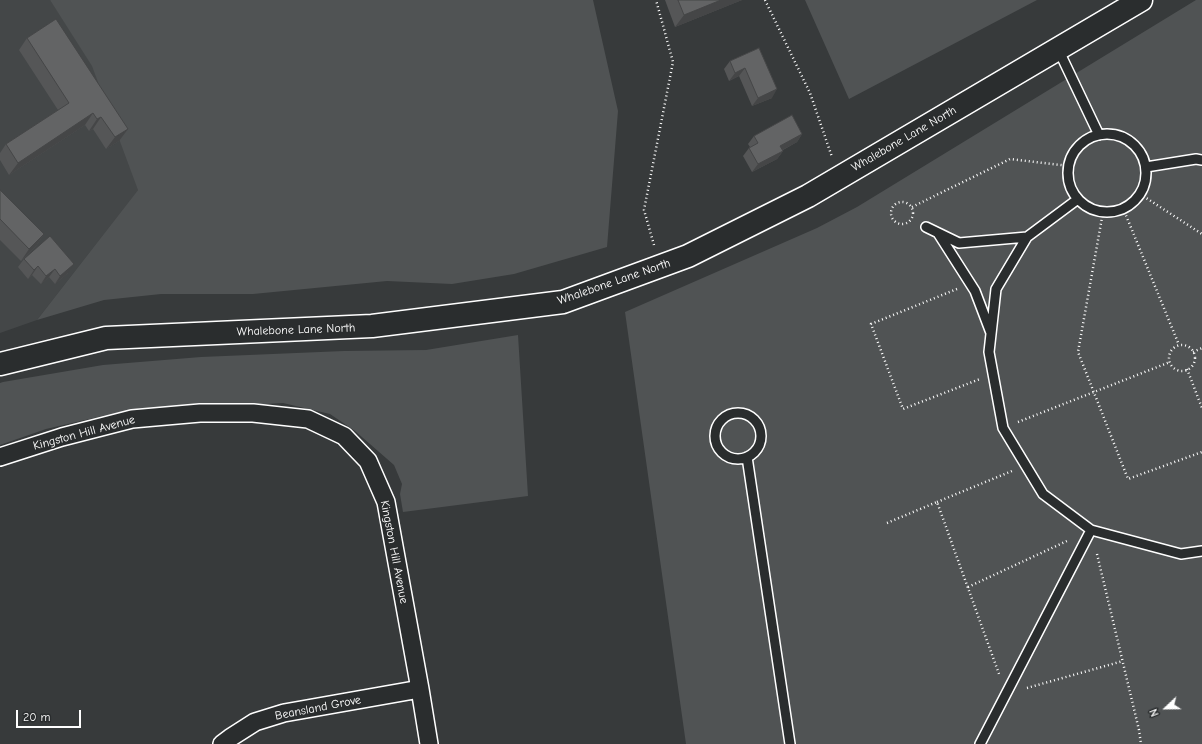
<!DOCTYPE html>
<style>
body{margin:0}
#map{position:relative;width:1202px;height:744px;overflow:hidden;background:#373a3b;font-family:"Comic Neue",sans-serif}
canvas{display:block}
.north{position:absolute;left:1146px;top:688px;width:40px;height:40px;-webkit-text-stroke:3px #2a2d2e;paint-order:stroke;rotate:248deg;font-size:11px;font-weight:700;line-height:16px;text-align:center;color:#fff}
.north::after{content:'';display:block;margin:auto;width:14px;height:18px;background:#fff;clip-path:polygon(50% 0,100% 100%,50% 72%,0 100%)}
.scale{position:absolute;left:16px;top:710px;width:65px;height:18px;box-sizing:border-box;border:2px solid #fff;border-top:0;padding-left:5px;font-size:12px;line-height:14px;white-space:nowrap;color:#fff;-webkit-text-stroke:3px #2a2d2e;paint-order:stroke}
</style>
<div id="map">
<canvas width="1202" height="744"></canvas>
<div class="north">N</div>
<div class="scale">20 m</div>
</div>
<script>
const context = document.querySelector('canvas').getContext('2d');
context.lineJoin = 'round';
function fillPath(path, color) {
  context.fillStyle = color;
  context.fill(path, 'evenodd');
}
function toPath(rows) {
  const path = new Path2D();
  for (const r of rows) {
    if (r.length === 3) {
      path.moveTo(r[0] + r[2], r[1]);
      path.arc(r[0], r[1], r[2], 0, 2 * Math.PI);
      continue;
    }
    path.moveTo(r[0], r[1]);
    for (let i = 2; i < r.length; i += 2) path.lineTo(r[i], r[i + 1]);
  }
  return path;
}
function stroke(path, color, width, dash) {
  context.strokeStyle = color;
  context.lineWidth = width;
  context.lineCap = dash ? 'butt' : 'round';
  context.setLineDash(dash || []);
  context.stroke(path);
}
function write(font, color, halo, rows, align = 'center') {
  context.font = font + ' "Comic Neue",sans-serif';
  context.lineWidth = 3;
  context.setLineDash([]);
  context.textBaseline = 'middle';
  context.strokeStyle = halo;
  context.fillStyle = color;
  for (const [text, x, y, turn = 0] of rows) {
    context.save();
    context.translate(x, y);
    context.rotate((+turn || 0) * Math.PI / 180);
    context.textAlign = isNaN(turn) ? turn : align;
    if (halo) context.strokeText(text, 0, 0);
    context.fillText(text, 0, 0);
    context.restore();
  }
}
const built = toPath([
 [0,0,50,0,51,1,93,66,139,189,37,320,0,333]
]);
const green = toPath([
 [50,0,593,0,618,111,607,247,514,274,452,284,387,281,253,294,161,294,104,300,37,320,138,190,92,66],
 [805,0,1037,0,849,99],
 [1196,0,1202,0,1202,744,686,744,625,312,817,228,857,207],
 [518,335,528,496,403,512,400,494,402,484,394,465,355,431,330,414,283,403,120,412,46,429,0,445,0,383,3,382,103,365,201,357,344,351,426,350]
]);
const path = toPath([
 [765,0,810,93,832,157],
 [1140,194,1202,234],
 [902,213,11],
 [912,207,1010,159,1069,166],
 [1123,208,1179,345],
 [1103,212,1078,352,1128,479,1202,452],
 [654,245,644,210,673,62,656,0],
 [957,289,871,324,903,409,980,379],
 [1182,358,13],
 [1193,352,1202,348],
 [1187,369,1202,408],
 [1018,422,1170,362],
 [937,502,1012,471],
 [887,523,937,502,999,674],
 [1097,554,1139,730,1141,744],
 [968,587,1067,541],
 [1027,688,1123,661]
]);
const service = toPath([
 [1058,49,1099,135],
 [1107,173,39],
 [1146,167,1196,159,1202,160],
 [1078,199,1027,237,996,289,989,352,1003,428,1043,494,1091,530,1181,554,1202,551],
 [926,227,959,243,1027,237],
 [938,233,975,291,991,333],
 [738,436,23],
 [747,457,790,744],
 [980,744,1091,530]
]);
const minor = toPath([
 [0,457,62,437,132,419,200,413,253,413,308,419,344,436,368,461,386,502,420,689,429,744],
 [222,744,230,738,255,722,284,713,420,689]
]);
const primary = toPath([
 [0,364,106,338,372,326,563,302,688,256,808,196,1141,0]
]);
const wall = toPath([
 [665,0,742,0,675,27],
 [56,19,119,141,106,149,93,129,89,131,85,125,9,175,0,160,0,153,6,144,58,110,19,50,27,38],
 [759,48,772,98,752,106,739,76,729,81,724,69,730,61],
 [802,134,797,142,783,150,783,151,777,159,752,172,743,156,749,148,750,147,748,144,754,136],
 [0,190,44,234,36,246,21,261,0,240],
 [24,259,68,273,55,284,49,277,41,284,32,275,28,279,18,267]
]);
const shadedWall = toPath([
 [721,0,742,0,675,27,684,15],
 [745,68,739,76,729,81,735,73],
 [777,89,772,98,752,106,758,98],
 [93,113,85,125,9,175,18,163],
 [101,117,93,129,89,131,97,119],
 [128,129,119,141,106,149,115,137],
 [802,134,797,142,775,154,780,146],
 [783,151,777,159,752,172,758,164],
 [44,234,36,246,21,261,29,249],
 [74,264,68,273,55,284,60,276],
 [38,266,32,275,28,279,34,270],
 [55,269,49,277,41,284,46,276]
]);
const building = toPath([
 [678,0,721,0,684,15,678,0],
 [56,19,128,129,115,137,101,117,97,119,93,113,18,163,6,144,69,103,27,38,56,19],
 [759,48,777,89,758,98,745,68,735,73,730,61,759,48],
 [792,115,802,134,780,146,783,151,758,164,749,148,758,143,754,136,792,115],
 [0,190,44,234,29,249,0,219,0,190],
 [50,236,74,264,60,276,55,269,46,276,38,266,34,270,24,259,50,236]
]);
const streetNames = [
 ["Whalebone Lane North",904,139,-30],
 ["Whalebone Lane North",614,282,-19],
 ["Whalebone Lane North",296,330,-2],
 ["Kingston Hill Avenue",84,433,-15],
 ["Kingston Hill Avenue",394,552,79],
 ["Beansland Grove",318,708,-11]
];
fillPath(built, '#444748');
fillPath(green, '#505354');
stroke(service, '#fff', 12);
stroke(minor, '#fff', 20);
stroke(primary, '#fff', 25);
stroke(path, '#fff', 2.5, [1, 3]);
stroke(service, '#2a2d2e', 9);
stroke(minor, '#2a2d2e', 17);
stroke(primary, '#2a2d2e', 22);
fillPath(wall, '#555657');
fillPath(shadedWall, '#454647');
fillPath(building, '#636465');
stroke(building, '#454647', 1);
write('12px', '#fff', '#2a2d2e', streetNames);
</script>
